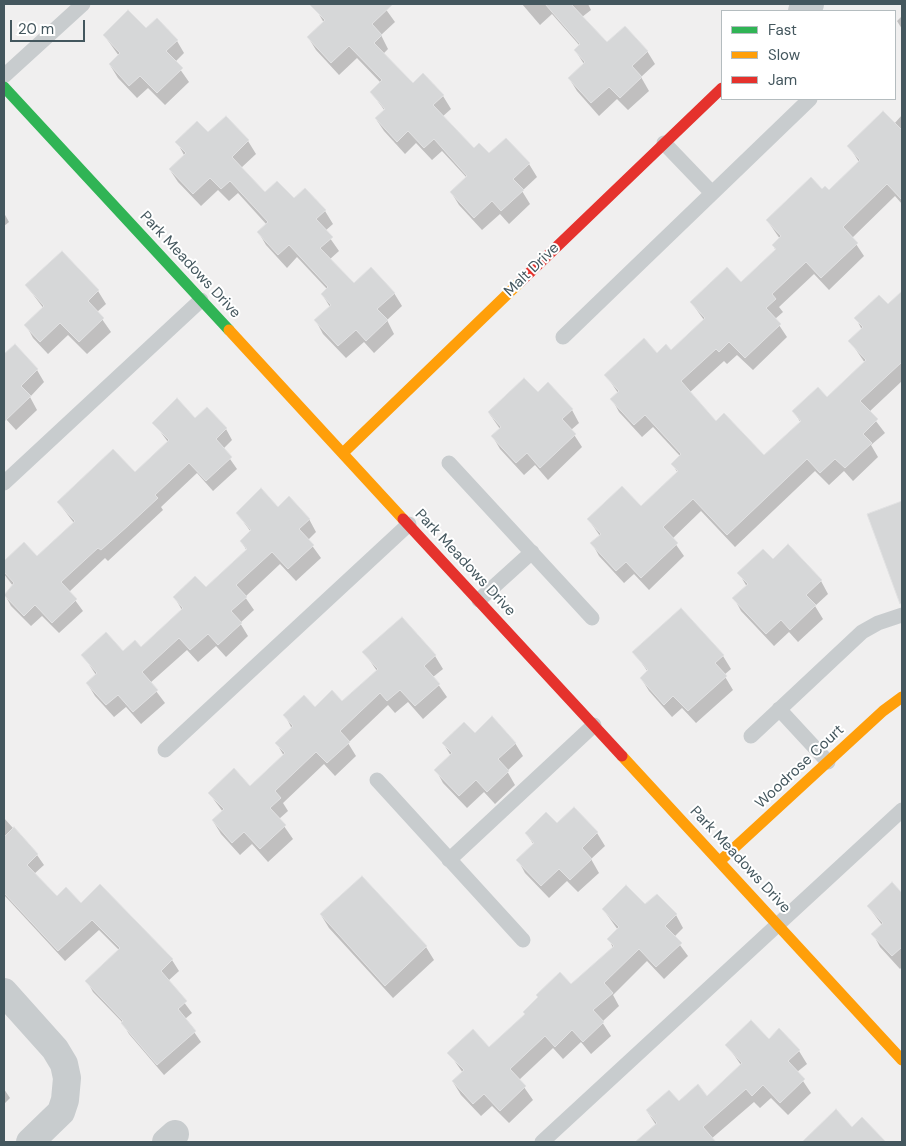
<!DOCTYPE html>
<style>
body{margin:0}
#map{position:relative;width:906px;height:1146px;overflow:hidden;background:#f0efef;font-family:"DM Sans",sans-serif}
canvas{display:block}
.frame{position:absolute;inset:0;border:5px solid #44575e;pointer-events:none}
.legend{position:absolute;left:721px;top:10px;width:175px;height:90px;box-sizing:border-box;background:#fff;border:1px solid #b4bcbf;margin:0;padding:6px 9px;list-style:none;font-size:15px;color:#44575e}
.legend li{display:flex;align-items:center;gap:10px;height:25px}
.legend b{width:25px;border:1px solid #b4bcbf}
.scale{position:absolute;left:10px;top:20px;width:75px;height:22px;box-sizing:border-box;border:2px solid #44575e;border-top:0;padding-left:6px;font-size:15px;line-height:18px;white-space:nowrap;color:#44575e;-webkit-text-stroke:4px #fff;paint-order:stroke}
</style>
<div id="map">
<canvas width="906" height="1146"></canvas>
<div class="frame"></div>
<ul class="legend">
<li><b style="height:6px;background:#30b455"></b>Fast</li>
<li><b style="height:6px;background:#ff9f0a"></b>Slow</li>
<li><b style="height:6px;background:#e5322d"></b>Jam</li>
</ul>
<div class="scale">20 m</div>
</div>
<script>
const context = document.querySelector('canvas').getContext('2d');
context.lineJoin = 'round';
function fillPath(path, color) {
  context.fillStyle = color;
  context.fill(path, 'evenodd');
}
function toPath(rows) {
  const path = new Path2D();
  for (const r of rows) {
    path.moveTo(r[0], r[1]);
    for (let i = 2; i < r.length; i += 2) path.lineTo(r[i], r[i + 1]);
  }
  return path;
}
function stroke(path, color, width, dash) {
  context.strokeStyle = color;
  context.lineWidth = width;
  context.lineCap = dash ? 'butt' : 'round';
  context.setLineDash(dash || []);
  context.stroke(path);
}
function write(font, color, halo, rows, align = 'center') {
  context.font = font + ' "DM Sans",sans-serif';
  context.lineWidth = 4;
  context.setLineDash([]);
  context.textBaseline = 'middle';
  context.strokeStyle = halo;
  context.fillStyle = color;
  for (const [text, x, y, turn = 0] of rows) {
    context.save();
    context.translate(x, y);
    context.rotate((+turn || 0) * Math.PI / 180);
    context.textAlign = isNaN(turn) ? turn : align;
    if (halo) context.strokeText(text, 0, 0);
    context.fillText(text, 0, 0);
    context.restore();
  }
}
const shadow = toPath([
 [322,4,382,4,395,22,381,35,388,49,383,54,413,84,423,75,443,96,451,109,442,117,474,149,489,155,506,140,529,164,537,177,522,191,530,204,509,224,500,214,482,230,459,205,451,192,467,178,442,151,432,160,416,143,405,154,384,131,376,119,385,111,371,92,381,83,357,58,339,75,316,50,308,37,324,23,316,9],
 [522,4,588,4,591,10,582,17,607,44,647,51,655,64,641,77,649,91,628,110,617,99,599,116,577,91,569,78,584,64,575,50,580,46,552,14,540,25],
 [902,16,902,29,897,21],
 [146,30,177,41,184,53,175,62,189,82,165,105,148,88,137,98,118,78,110,65,119,56,104,35],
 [902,115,902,204,895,196,852,238,864,256,829,290,814,274,779,307,783,312,775,319,787,337,753,370,737,355,727,364,724,361,689,393,716,422,764,457,801,423,794,412,827,398,865,363,850,341,862,330,856,318,888,306,902,293,902,381,869,412,885,433,871,445,878,457,853,481,844,471,829,485,815,471,735,547,701,511,672,539,684,556,649,590,634,574,624,583,599,556,592,543,600,536,589,520,641,508,678,473,672,464,680,456,653,427,642,437,619,412,612,399,618,393,606,375,657,354,671,352,704,320,691,302,741,284,776,251,773,245,780,239,767,220,822,191,829,192,859,162,849,146,894,124],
 [226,117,248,141,256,154,241,168,265,193,325,211,333,224,325,231,339,251,329,260,353,285,394,293,402,306,387,320,394,334,374,353,364,342,346,358,323,334,316,321,330,307,322,294,327,289,297,257,287,268,266,245,259,233,267,225,238,193,229,201,218,190,201,206,178,182,170,170,184,155,177,142,208,134],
 [4,213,9,222,4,226],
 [62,252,98,291,106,304,97,312,111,332,87,354,68,335,48,354,33,338,26,325,44,309,26,285],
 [15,346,37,370,44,382,30,397,37,410,16,430,5,418,4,420,4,356],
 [207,408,226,429,232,440,223,449,237,469,213,491,197,473,161,507,163,510,135,536,108,561,105,558,69,592,83,611,59,633,42,616,31,626,11,606,5,595,13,586,4,574,4,562,24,544,37,558,74,523,58,502,134,474,168,442,154,423,195,419],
 [572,410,579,423,571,430,582,447,548,480,535,465,524,475,500,449,493,437,500,429,489,413],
 [902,502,902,584,898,586,868,515],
 [278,509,309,519,316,532,308,540,321,558,296,581,280,564,245,597,254,610,240,623,248,636,226,657,216,646,198,662,187,650,150,683,165,703,141,724,126,707,114,717,95,696,87,683,96,675,83,655,141,649,182,610,175,598,206,589,247,551,241,541,251,532,237,513],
 [788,546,821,581,828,594,815,606,823,619,798,642,789,632,774,646,741,611,734,598,747,587,739,573,773,561],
 [681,609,723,656,731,669,724,675,733,690,696,723,682,708,672,717,649,691,641,678,648,672,634,652],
 [402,618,435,656,443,669,433,677,447,697,423,719,408,702,395,713,388,705,348,743,356,756,335,776,324,764,283,803,288,811,279,819,293,839,268,862,252,844,240,855,221,834,213,821,223,812,209,793,250,788,284,756,277,744,292,729,285,715,342,702,377,671,364,652],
 [475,734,515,743,523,756,507,771,515,785,495,804,484,792,467,808,443,783,436,770,451,756,443,743],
 [4,818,37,855,44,865,34,874,57,898,81,904,100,886,172,960,179,971,168,981,192,1013,185,1019,201,1042,164,1075,129,1034,122,1022,93,992,87,981,119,950,99,930,65,961,4,895],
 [557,825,597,833,605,846,591,859,599,873,578,892,567,881,549,898,525,873,518,860,534,845,526,833],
 [362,877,426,947,434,960,393,998,329,928,321,915],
 [892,884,902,895,902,967,900,969,880,947,873,934,882,925,868,906],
 [656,895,676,915,683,928,674,937,688,956,664,979,647,961,613,995,619,1006,602,1022,611,1036,591,1054,581,1042,563,1059,553,1048,519,1080,533,1100,509,1123,492,1106,481,1116,461,1095,453,1082,463,1073,449,1053,489,1049,571,986,613,948,609,939,618,930,603,909,645,906],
 [769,1040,799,1051,807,1064,797,1072,811,1093,788,1115,771,1098,760,1108,754,1102,711,1139,714,1142,644,1142,641,1138,656,1125,647,1111,707,1097,741,1065,727,1045],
 [4,1089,10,1098,4,1104],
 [852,1128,884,1142,815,1142,811,1136]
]);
const building = toPath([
 [309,4,393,4,372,24,382,35,374,43,413,83,423,73,444,95,433,105,474,148,479,143,489,153,506,138,530,163,513,179,524,190,501,211,492,201,474,218,450,192,467,176,434,139,424,148,408,131,397,142,375,118,385,109,370,92,382,80,349,46,331,63,307,37,325,20,309,4],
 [545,4,571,4,607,42,625,26,648,51,632,66,642,77,620,98,609,87,591,103,568,78,585,62,574,50,580,44,545,4],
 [128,10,146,28,157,18,178,40,166,51,183,68,157,93,140,76,129,86,109,64,120,53,103,35,128,10],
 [883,111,902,130,902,200,887,184,843,227,858,243,821,278,806,262,772,294,776,299,766,308,781,324,745,358,729,342,719,352,716,349,681,381,716,421,724,413,764,455,801,421,792,411,818,387,827,397,866,360,848,341,863,327,854,318,879,295,888,304,902,291,902,362,860,401,878,419,863,434,872,443,845,468,835,459,820,473,807,459,727,535,693,499,663,527,678,543,641,578,626,562,616,571,590,543,601,534,587,519,622,486,641,506,678,471,671,464,681,454,645,415,634,425,610,399,619,391,604,375,644,338,657,353,666,344,671,350,705,318,690,302,727,267,741,282,776,249,772,245,781,236,766,220,811,177,822,189,825,186,829,190,860,160,847,146,883,111],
 [226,116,249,140,232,157,265,192,277,181,294,198,305,188,326,210,316,219,333,237,320,248,354,283,371,267,395,293,377,309,388,320,366,341,356,330,338,346,314,320,331,305,321,294,328,287,289,245,278,255,257,232,268,222,230,181,221,189,210,178,193,194,169,169,186,153,175,142,197,121,208,132,226,116],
 [62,251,99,290,88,301,104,318,79,342,60,323,40,342,24,325,44,306,25,285,62,251],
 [15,344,38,369,21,386,31,396,4,422,4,354,15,344],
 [524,378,538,392,548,382,573,409,562,419,576,434,540,468,527,453,516,463,491,436,501,427,488,412,524,378],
 [177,398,195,418,207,407,227,428,216,439,232,457,206,481,189,463,155,495,158,498,129,525,101,550,98,548,61,582,77,599,52,623,35,605,24,616,4,595,14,583,4,572,4,561,24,542,37,556,75,521,57,502,113,449,135,472,169,440,152,423,177,398],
 [261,488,278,507,289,496,310,519,299,529,314,545,288,569,272,552,236,585,247,597,231,611,242,623,218,645,208,634,190,650,179,638,142,672,158,690,133,712,118,695,106,705,86,683,97,673,81,655,106,632,123,651,135,640,141,647,183,608,173,597,195,576,206,587,247,549,240,541,251,530,236,513,261,488],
 [902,501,902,603,900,604,867,514,902,501],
 [788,544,822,580,806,595,816,605,790,630,781,620,766,634,732,598,748,584,737,573,763,549,773,559,788,544],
 [681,608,724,655,715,663,727,676,688,711,673,696,664,705,640,678,648,670,632,652,681,608],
 [402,617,436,655,424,666,440,684,415,706,400,690,387,701,380,693,340,731,350,742,327,763,316,752,275,791,281,798,270,808,286,825,260,849,244,832,232,843,212,820,224,809,208,793,234,768,250,786,285,753,275,743,293,726,283,715,304,695,315,707,332,690,342,701,378,669,362,652,402,617],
 [492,716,516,743,498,759,509,771,487,792,476,780,459,796,434,770,452,753,442,743,464,722,475,733,492,716],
 [574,807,598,832,582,848,592,859,570,880,559,869,541,886,516,860,534,843,525,833,546,812,557,823,574,807],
 [14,827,38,854,27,865,57,896,66,887,81,903,100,884,173,959,161,971,187,1001,178,1009,196,1031,157,1065,121,1023,123,1021,85,981,120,948,92,920,58,951,4,893,4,837,14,827],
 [362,876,427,946,385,986,320,914,362,876],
 [892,882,902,893,902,947,892,956,871,934,883,923,867,906,892,882],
 [626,885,645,904,657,894,677,914,665,926,682,943,656,967,639,949,604,983,613,993,593,1010,604,1022,583,1042,572,1030,555,1047,545,1036,510,1069,526,1086,500,1111,484,1094,473,1104,452,1081,464,1070,447,1053,473,1029,489,1047,525,1014,523,1012,538,997,536,995,560,972,571,984,614,946,607,939,619,927,602,909,626,885],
 [751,1020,769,1039,779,1028,800,1050,788,1061,805,1079,780,1103,763,1085,752,1096,746,1089,703,1127,716,1142,635,1142,657,1123,646,1110,669,1090,679,1101,698,1084,707,1096,742,1063,725,1045,751,1020],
 [836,1109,852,1127,862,1117,886,1142,802,1142,836,1109]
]);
const lane = toPath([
 [4,76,83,4],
 [664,143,712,193],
 [563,337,810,99],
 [449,463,592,618],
 [4,483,201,300],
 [479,600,532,552],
 [779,709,828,762],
 [751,736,862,632,878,623,902,615],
 [165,750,409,524],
 [377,780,523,940],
 [449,860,594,725],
 [542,1142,902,810]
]);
const street = toPath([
 [802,11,810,4],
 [4,992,55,1049,64,1064,67,1078,65,1100,61,1112,30,1142],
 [166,1142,175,1134]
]);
const fast = toPath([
 [4,87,229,330]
]);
const slow = toPath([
 [229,330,403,519],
 [343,453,520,282],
 [622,756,902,1060],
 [720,861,883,711,902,697]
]);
const jam = toPath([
 [520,282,722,88],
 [403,519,622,756]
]);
const streetNames = [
 ["Park Meadows Drive",190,265,47],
 ["Malt Drive",532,270,-44],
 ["Park Meadows Drive",465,563,47],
 ["Woodrose Court",800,767,-43],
 ["Park Meadows Drive",740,860,47]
];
fillPath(shadow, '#0003');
fillPath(building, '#d6d7d8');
stroke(building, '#e1e1e2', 1);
stroke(lane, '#c8ccce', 15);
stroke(street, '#c8ccce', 28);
stroke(fast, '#30b455', 11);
stroke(slow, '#ff9f0a', 11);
stroke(jam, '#e5322d', 11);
write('15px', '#44575e', '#fff', streetNames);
</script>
